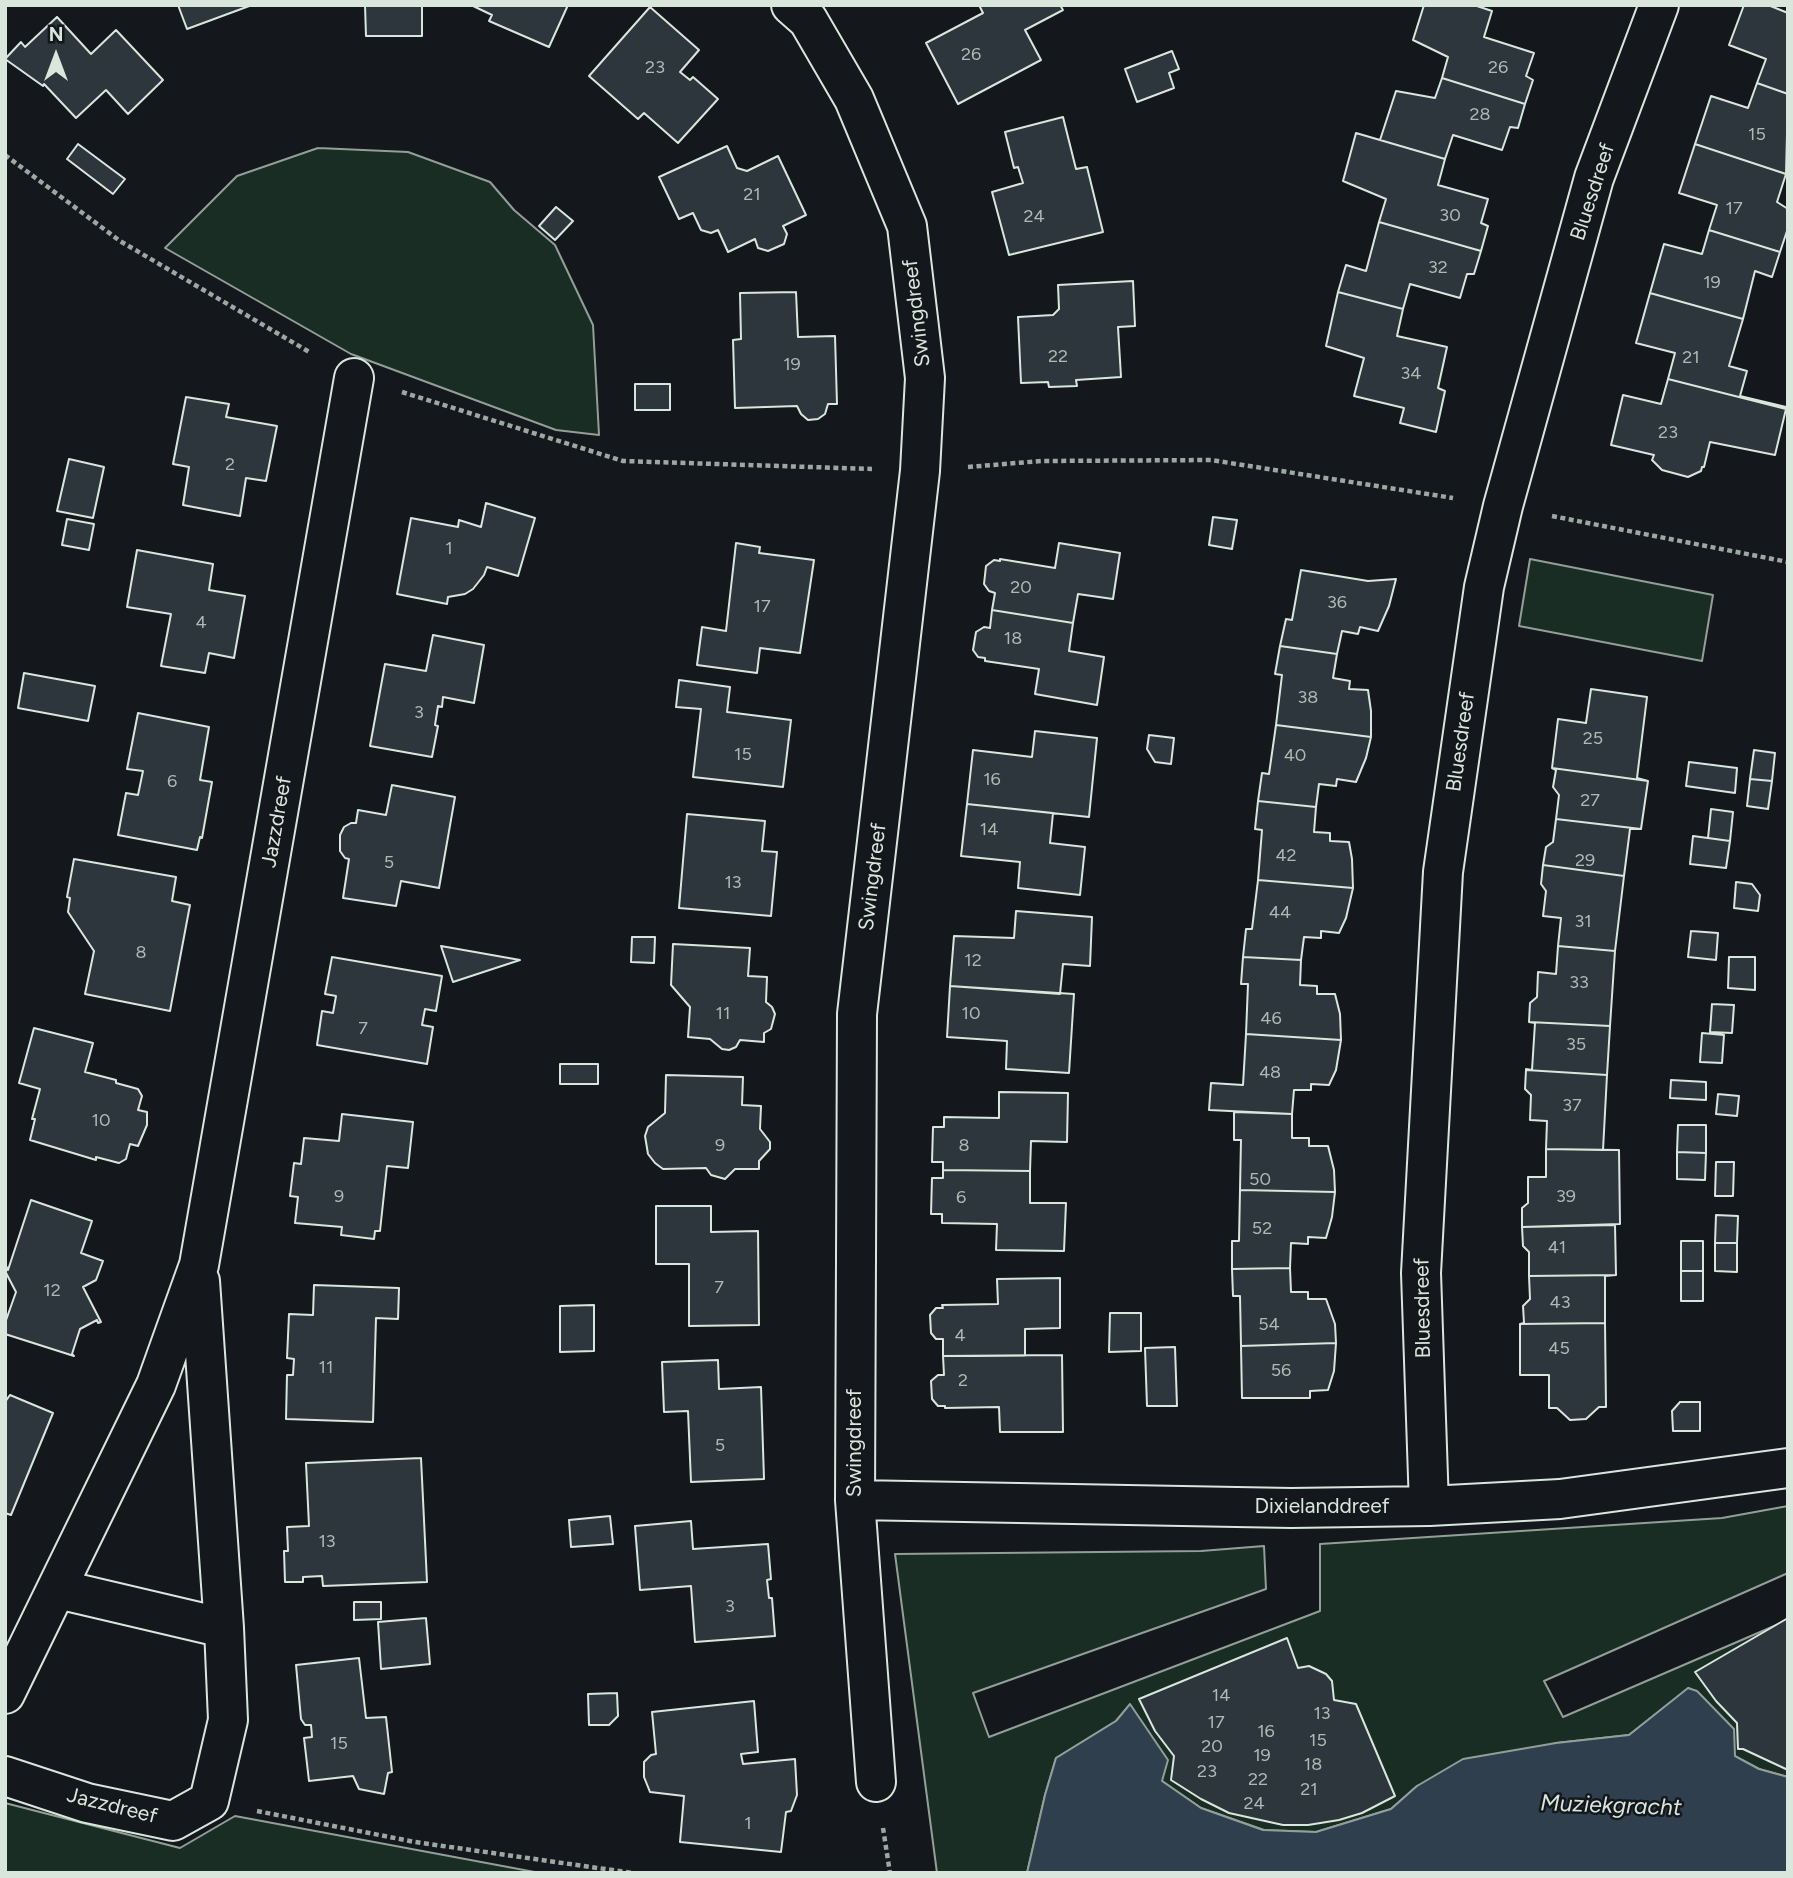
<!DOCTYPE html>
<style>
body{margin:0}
#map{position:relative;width:1793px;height:1878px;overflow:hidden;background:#14181c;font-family:Figtree,sans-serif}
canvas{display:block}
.frame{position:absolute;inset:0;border:7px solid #d8e6dc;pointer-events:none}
.north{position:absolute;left:21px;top:21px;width:70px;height:70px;-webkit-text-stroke:5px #14181c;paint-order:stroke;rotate:0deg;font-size:19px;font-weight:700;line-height:28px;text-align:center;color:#d8e6dc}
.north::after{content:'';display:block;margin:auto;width:24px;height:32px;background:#d8e6dc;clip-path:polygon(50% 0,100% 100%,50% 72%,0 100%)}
</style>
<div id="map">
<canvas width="1793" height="1878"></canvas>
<div class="frame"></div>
<div class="north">N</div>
</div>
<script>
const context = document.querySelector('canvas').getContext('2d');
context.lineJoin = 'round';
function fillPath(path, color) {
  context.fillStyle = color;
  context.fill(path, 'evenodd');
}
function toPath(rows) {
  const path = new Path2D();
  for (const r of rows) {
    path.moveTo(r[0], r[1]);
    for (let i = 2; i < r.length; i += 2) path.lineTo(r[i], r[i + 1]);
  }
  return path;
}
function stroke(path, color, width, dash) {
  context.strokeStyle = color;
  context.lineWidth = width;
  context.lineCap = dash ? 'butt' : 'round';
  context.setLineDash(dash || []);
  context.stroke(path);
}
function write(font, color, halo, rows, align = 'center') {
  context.font = font + ' Figtree,sans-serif';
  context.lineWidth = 5;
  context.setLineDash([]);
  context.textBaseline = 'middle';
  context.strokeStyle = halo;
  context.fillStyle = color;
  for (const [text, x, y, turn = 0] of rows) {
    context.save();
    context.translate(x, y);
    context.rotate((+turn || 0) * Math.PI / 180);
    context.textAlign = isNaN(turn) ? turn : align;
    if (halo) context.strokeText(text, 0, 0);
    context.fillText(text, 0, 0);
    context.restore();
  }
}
const green = toPath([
 [318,148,408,152,490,182,514,210,555,245,593,325,599,435,556,430,351,354,165,248,237,176,318,148],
 [1530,559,1713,595,1702,661,1519,626,1530,559],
 [1788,1506,1788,1573,1544,1681,1563,1717,1788,1620,1788,1777,1759,1769,1734,1756,1689,1688,1629,1735,1556,1743,1417,1786,1391,1809,1316,1832,1264,1830,1201,1808,1162,1781,1130,1705,1116,1721,1056,1758,1045,1795,1027,1873,937,1873,895,1554,1201,1551,1264,1546,1266,1589,973,1693,989,1737,1320,1611,1320,1544,1722,1518,1788,1506],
 [5,1803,180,1848,235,1816,540,1873,5,1873,5,1803]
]);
const water = toPath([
 [1688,1688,1697,1691,1734,1729,1735,1756,1759,1769,1788,1777,1788,1873,1027,1873,1045,1795,1056,1758,1116,1721,1130,1704,1168,1760,1162,1781,1201,1808,1263,1830,1316,1832,1391,1809,1417,1786,1463,1759,1556,1743,1629,1735,1688,1688]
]);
const building = toPath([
 [178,5,252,5,187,29,178,5],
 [365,5,422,5,422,36,366,36,365,5],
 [471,5,568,5,549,47,489,21,492,15,471,5],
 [979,5,1060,5,1063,10,1025,30,1041,60,958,104,926,43,983,13,979,5],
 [1424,5,1474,5,1492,11,1484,37,1534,53,1526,76,1533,80,1525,104,1442,78,1448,57,1413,40,1424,5],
 [1744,5,1768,5,1788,13,1788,94,1757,83,1766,59,1729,45,1744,5],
 [650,7,699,50,680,72,690,80,693,77,718,99,678,143,644,113,638,119,589,76,650,7],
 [57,17,91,54,116,30,163,80,128,114,106,90,76,118,44,84,43,86,5,59,21,42,25,47,57,17],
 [1172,51,1179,69,1169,73,1174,88,1137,102,1125,69,1172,51],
 [1442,78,1525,104,1518,128,1510,127,1502,150,1453,135,1445,159,1380,140,1396,91,1435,98,1442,78],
 [1757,83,1788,94,1786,174,1695,144,1711,96,1748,108,1757,83],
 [1063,117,1076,169,1087,167,1103,232,1009,255,992,192,1023,183,1018,167,1014,168,1005,132,1063,117],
 [1356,133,1445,159,1438,185,1488,199,1481,223,1488,226,1481,251,1379,222,1386,199,1343,181,1356,133],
 [78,144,125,179,113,194,67,159,78,144],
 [1695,144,1786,174,1777,202,1788,209,1788,228,1780,252,1709,230,1717,205,1679,193,1695,144],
 [727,146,737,168,747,171,778,156,806,215,783,226,787,234,784,244,768,251,758,248,755,239,728,252,718,230,711,233,701,230,693,213,679,219,659,177,727,146],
 [556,207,573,221,555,240,539,226,556,207],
 [1379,222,1481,251,1474,274,1467,274,1460,298,1410,284,1403,309,1338,292,1346,265,1366,271,1379,222],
 [1709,230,1780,252,1772,277,1755,271,1743,319,1650,293,1664,244,1702,254,1709,230],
 [1133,281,1135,326,1118,327,1121,377,1076,380,1077,386,1049,387,1048,382,1021,383,1018,317,1053,315,1059,309,1058,285,1133,281],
 [796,292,798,337,835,336,837,404,828,404,825,414,818,419,808,420,801,414,797,406,735,408,733,340,741,339,740,293,796,292],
 [1338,292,1403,309,1397,336,1447,347,1438,388,1445,391,1436,432,1400,423,1404,408,1354,396,1364,358,1326,346,1338,292],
 [1650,293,1743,319,1729,366,1747,371,1740,396,1786,407,1786,409,1668,379,1675,353,1636,343,1650,293],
 [1668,379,1786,409,1775,455,1710,442,1704,467,1702,467,1701,471,1688,477,1662,470,1652,460,1654,455,1611,445,1623,395,1661,404,1668,379],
 [635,384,670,384,670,410,635,410,635,384],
 [186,397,229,404,226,417,277,426,266,481,246,478,240,516,183,505,189,467,173,464,186,397],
 [69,459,104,467,93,518,57,511,69,459],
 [486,503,535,518,518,576,487,567,484,575,473,589,465,594,448,597,447,604,397,594,411,518,458,527,459,520,481,527,486,503],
 [1213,517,1237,520,1232,549,1209,545,1213,517],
 [67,519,94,524,89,550,62,545,67,519],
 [736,543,760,547,759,553,814,560,800,653,760,648,757,673,697,665,702,627,726,631,736,543],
 [1059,543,1120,553,1113,599,1078,594,1073,623,992,610,995,593,989,591,984,584,986,566,994,560,1000,561,1000,559,1055,568,1059,543],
 [137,550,213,564,209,590,245,596,234,658,209,653,205,673,161,666,171,614,127,607,137,550],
 [1301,570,1368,581,1396,579,1389,606,1378,631,1360,627,1358,634,1342,631,1337,654,1280,646,1286,619,1292,620,1301,570],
 [992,610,1073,623,1069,651,1104,657,1097,705,1035,694,1039,669,985,661,985,658,978,657,973,650,976,632,984,627,990,628,992,610],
 [433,635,484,645,474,703,443,697,442,707,438,706,435,725,438,726,432,757,370,746,385,664,426,671,433,635],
 [1280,646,1337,654,1333,678,1350,681,1349,689,1368,690,1371,711,1371,737,1276,725,1282,675,1275,674,1280,646],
 [24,673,95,686,88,721,18,708,24,673],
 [679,680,730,687,727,712,791,720,783,787,693,777,701,709,676,707,679,680],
 [1591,689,1647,697,1637,778,1648,781,1552,768,1558,719,1586,723,1591,689],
 [138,713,209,727,200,780,212,782,202,838,200,837,197,850,118,835,126,793,138,795,143,771,127,769,138,713],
 [1276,725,1371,737,1366,758,1356,782,1337,779,1336,786,1319,784,1316,807,1258,801,1262,773,1269,774,1276,725],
 [1035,731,1097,738,1089,817,967,804,973,750,1032,757,1035,731],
 [1149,735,1174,738,1171,764,1155,762,1147,749,1149,735],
 [1754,750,1775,753,1772,781,1750,779,1754,750],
 [1689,762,1737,768,1735,793,1686,786,1689,762],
 [1552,768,1648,781,1641,829,1556,819,1559,795,1553,787,1556,770,1552,768],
 [1750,779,1772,781,1768,809,1747,806,1750,779],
 [392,785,455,797,439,888,401,881,396,906,343,898,349,859,345,858,340,851,340,835,344,827,351,823,356,823,358,810,386,815,392,785],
 [1258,801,1316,807,1314,832,1330,833,1330,841,1349,842,1352,859,1353,888,1258,880,1262,830,1255,829,1258,801],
 [967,804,1053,813,1050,843,1085,847,1080,895,1018,888,1020,862,961,856,967,804],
 [1711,809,1733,812,1730,841,1708,838,1711,809],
 [687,814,765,821,762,851,777,852,771,916,679,908,687,814],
 [1556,819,1641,829,1630,829,1624,876,1543,865,1546,847,1553,842,1556,819],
 [1693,836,1730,841,1726,868,1690,864,1693,836],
 [74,859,176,877,172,901,190,905,170,1011,85,994,94,951,68,912,70,898,67,897,74,859],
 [1543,865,1624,876,1615,951,1558,946,1561,918,1543,916,1546,891,1541,884,1543,865],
 [1258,880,1353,888,1346,918,1339,933,1321,931,1321,938,1304,937,1301,960,1243,957,1246,929,1252,929,1258,880],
 [1736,882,1752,884,1760,895,1758,911,1734,908,1736,882],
 [1016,911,1092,917,1090,966,1063,964,1060,994,950,986,954,936,1014,938,1016,911],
 [1691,931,1718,933,1716,960,1688,957,1691,931],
 [632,937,655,937,654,963,631,962,632,937],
 [673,944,750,948,748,976,767,977,766,1002,772,1007,775,1014,771,1029,764,1033,764,1042,740,1040,736,1047,729,1050,722,1049,710,1039,688,1037,690,1007,671,985,673,944],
 [441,946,520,960,453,982,441,946],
 [1558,946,1615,951,1610,1026,1529,1022,1530,1003,1537,997,1538,972,1556,974,1558,946],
 [332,957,442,976,436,1011,425,1009,422,1025,433,1027,427,1064,317,1045,322,1011,333,1013,336,996,325,994,332,957],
 [1243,957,1301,960,1300,985,1317,986,1317,994,1335,994,1340,1014,1341,1040,1246,1034,1248,984,1241,984,1243,957],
 [1729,957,1755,957,1755,990,1728,988,1729,957],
 [950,986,1074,994,1069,1073,1006,1069,1007,1041,947,1037,950,986],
 [1712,1004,1734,1005,1732,1033,1710,1032,1712,1004],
 [1529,1022,1610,1026,1607,1075,1526,1070,1526,1069,1532,1070,1535,1023,1529,1022],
 [34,1028,93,1043,85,1072,116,1080,116,1083,138,1089,142,1096,138,1110,147,1112,147,1125,138,1146,130,1144,126,1159,119,1163,96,1157,96,1160,30,1140,35,1119,32,1119,40,1089,19,1083,34,1028],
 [1702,1033,1724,1035,1722,1063,1700,1062,1702,1033],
 [1246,1034,1341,1040,1336,1070,1329,1085,1311,1084,1311,1090,1294,1090,1292,1114,1209,1110,1211,1083,1243,1085,1246,1034],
 [560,1064,598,1064,598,1084,560,1084,560,1064],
 [1526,1070,1607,1075,1603,1150,1546,1149,1547,1121,1530,1120,1531,1095,1525,1089,1526,1070],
 [666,1075,743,1077,742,1105,761,1106,760,1129,770,1142,770,1149,759,1161,759,1169,735,1169,725,1179,711,1175,706,1168,663,1169,655,1163,648,1154,645,1136,648,1127,665,1113,666,1075],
 [1671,1080,1706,1082,1706,1100,1670,1098,1671,1080],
 [999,1092,1068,1093,1067,1142,1031,1141,1030,1171,943,1170,943,1162,932,1162,933,1127,944,1127,944,1117,999,1118,999,1092],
 [1718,1094,1739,1096,1737,1116,1716,1114,1718,1094],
 [1234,1112,1292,1114,1292,1138,1309,1138,1309,1146,1328,1146,1334,1170,1335,1192,1240,1190,1241,1140,1234,1140,1234,1112],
 [342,1114,413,1122,408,1168,387,1166,380,1231,375,1231,374,1239,341,1235,342,1227,295,1223,298,1197,290,1196,294,1163,301,1164,304,1138,339,1141,342,1114],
 [1678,1125,1706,1125,1706,1153,1677,1152,1678,1125],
 [1546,1149,1619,1150,1620,1224,1522,1227,1522,1208,1528,1203,1528,1177,1546,1177,1546,1149],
 [1677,1152,1706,1153,1705,1180,1677,1179,1677,1152],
 [1716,1162,1734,1162,1733,1196,1715,1196,1716,1162],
 [943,1170,1030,1171,1030,1203,1066,1203,1064,1251,996,1250,997,1224,942,1223,942,1214,931,1214,932,1178,943,1178,943,1170],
 [1240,1190,1335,1192,1332,1217,1326,1238,1308,1237,1308,1244,1291,1243,1290,1268,1232,1269,1232,1241,1239,1241,1240,1190],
 [31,1200,92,1221,81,1253,103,1261,96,1280,83,1287,101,1322,98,1323,97,1320,80,1329,72,1354,74,1356,5,1334,5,1323,16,1292,5,1271,5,1264,8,1270,31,1200],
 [656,1206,711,1206,711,1232,758,1231,759,1325,689,1326,689,1264,656,1264,656,1206],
 [1716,1215,1738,1216,1737,1243,1715,1243,1716,1215],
 [1615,1225,1616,1275,1529,1276,1529,1252,1523,1246,1522,1227,1615,1225],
 [1681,1241,1703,1241,1703,1271,1681,1271,1681,1241],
 [1715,1243,1737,1243,1737,1272,1715,1271,1715,1243],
 [1290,1268,1291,1292,1308,1292,1308,1299,1326,1299,1335,1324,1336,1343,1241,1346,1240,1296,1233,1296,1232,1269,1290,1268],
 [1681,1271,1703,1271,1703,1301,1681,1301,1681,1271],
 [1616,1275,1605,1276,1605,1323,1520,1324,1524,1323,1523,1306,1530,1299,1529,1276,1616,1275],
 [1060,1278,1060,1328,1025,1329,1025,1356,943,1356,943,1339,936,1339,931,1333,930,1315,936,1308,943,1308,942,1305,998,1304,997,1279,1060,1278],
 [314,1285,399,1288,398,1319,376,1318,373,1422,286,1419,287,1375,293,1375,294,1359,287,1358,289,1314,313,1315,314,1285],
 [594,1305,594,1351,560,1352,560,1306,594,1305],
 [1110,1313,1141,1313,1141,1351,1109,1352,1110,1313],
 [1605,1323,1606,1407,1599,1407,1586,1419,1570,1420,1557,1408,1549,1408,1549,1375,1520,1375,1520,1324,1605,1323],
 [1336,1343,1334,1371,1328,1390,1310,1391,1310,1398,1242,1398,1241,1346,1336,1343],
 [1175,1347,1177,1406,1147,1406,1145,1348,1175,1347],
 [1062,1355,1063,1432,1000,1432,999,1407,945,1408,945,1406,938,1406,932,1399,931,1381,938,1375,944,1375,943,1356,1062,1355],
 [718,1360,719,1389,761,1387,764,1479,691,1482,688,1411,664,1412,662,1362,718,1360],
 [10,1395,53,1413,11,1515,5,1513,5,1402,10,1395],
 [1680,1402,1700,1402,1700,1431,1673,1431,1672,1411,1680,1402],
 [421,1458,427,1582,323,1586,322,1576,303,1577,303,1582,285,1582,284,1551,288,1551,287,1527,309,1526,306,1463,421,1458],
 [610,1516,613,1544,571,1547,569,1520,610,1516],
 [691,1521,693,1549,768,1544,771,1579,767,1580,769,1598,772,1598,775,1636,695,1642,691,1586,640,1590,635,1526,691,1521],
 [354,1602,381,1602,381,1619,354,1620,354,1602],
 [426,1618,430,1664,381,1669,378,1622,426,1618],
 [1788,1618,1788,1770,1743,1749,1738,1749,1737,1723,1716,1701,1695,1672,1788,1618],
 [1287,1638,1298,1668,1309,1666,1326,1674,1332,1681,1334,1700,1356,1704,1395,1796,1362,1813,1339,1820,1308,1825,1283,1825,1229,1813,1201,1799,1171,1780,1174,1756,1155,1731,1139,1699,1287,1638],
 [359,1658,366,1718,386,1717,392,1772,388,1773,384,1794,359,1789,353,1776,309,1781,304,1738,312,1737,311,1725,305,1725,301,1719,296,1665,359,1658],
 [617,1693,618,1716,609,1725,589,1725,588,1694,617,1693],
 [754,1701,758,1752,741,1754,743,1764,795,1759,797,1795,791,1811,786,1812,781,1852,680,1842,684,1796,650,1792,644,1777,644,1762,651,1755,656,1754,652,1712,754,1701]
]);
const path = toPath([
 [5,155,120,241,311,353],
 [402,392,623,461,872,469],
 [968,467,1041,461,1211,460,1453,498],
 [1552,516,1788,562],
 [257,1811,415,1842,633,1873],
 [883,1828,890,1873]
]);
const street = toPath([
 [791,5,808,20,854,99,907,226,925,378,920,471,857,1014,855,1500,876,1782],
 [855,1500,1291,1508,1429,1506,1560,1499,1788,1468],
 [1429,1506,1421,1273,1443,872,1484,587,1503,506,1594,178,1659,5],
 [58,1589,224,1628],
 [5,1694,156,1385,199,1265,354,378],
 [5,1776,87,1803,173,1821,209,1801,228,1720,224,1628,200,1281]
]);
const numberNames = [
 ["26",971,55],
 ["23",655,68],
 ["26",1498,68],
 ["28",1480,115],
 ["15",1757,135],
 ["21",752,195],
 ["17",1734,209],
 ["30",1450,216],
 ["24",1034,217],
 ["32",1438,268],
 ["19",1712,283],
 ["22",1058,357],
 ["21",1691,358],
 ["19",792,365],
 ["34",1411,374],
 ["23",1668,433],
 ["2",230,465],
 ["1",449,549],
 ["20",1021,588],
 ["36",1337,603],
 ["17",762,607],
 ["4",201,623],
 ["18",1013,639],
 ["38",1308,698],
 ["3",419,713],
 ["25",1593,739],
 ["15",743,755],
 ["40",1295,756],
 ["16",992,780],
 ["6",172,782],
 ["27",1590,801],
 ["14",989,830],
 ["42",1286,856],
 ["29",1585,861],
 ["5",389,863],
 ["13",733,883],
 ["44",1280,913],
 ["31",1583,922],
 ["8",141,953],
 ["12",973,961],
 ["33",1579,983],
 ["11",723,1014],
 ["10",971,1014],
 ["46",1271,1019],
 ["7",363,1029],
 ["35",1576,1045],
 ["48",1270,1073],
 ["37",1572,1106],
 ["10",101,1121],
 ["9",720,1146],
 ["8",964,1146],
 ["50",1260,1180],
 ["9",339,1197],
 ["39",1566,1197],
 ["6",961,1198],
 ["52",1262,1229],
 ["41",1557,1248],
 ["7",719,1288],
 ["12",52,1291],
 ["43",1560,1303],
 ["54",1269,1325],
 ["4",960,1336],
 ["45",1559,1349],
 ["11",326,1368],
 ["56",1281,1371],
 ["2",963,1381],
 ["5",720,1446],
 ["13",327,1542],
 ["3",730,1607],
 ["14",1221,1696],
 ["13",1322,1714],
 ["17",1216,1723],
 ["16",1266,1732],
 ["15",1318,1741],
 ["15",339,1744],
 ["20",1212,1747],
 ["19",1262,1756],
 ["18",1313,1765],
 ["23",1207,1772],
 ["22",1258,1780],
 ["21",1309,1790],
 ["24",1254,1804],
 ["1",748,1824]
];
const streetNames = [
 ["Bluesdreef",1593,192,-72],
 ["Swingdreef",917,313,-97],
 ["Bluesdreef",1461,742,-82],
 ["Jazzdreef",277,822,-80],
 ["Swingdreef",873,877,-83],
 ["Bluesdreef",1423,1308,-91],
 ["Swingdreef",855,1443,-90],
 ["Dixielanddreef",1322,1507],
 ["Jazzdreef",112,1806,14]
];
const waterNames = [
 ["Muziekgracht",1611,1806,2]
];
fillPath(green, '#1a2d24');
stroke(green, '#939e99', 2);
fillPath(water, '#2f3f4d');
stroke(water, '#939e99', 2);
fillPath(building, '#2c363c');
stroke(building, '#d8e6dc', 2);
stroke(street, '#d8e6dc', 42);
stroke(path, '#9da8a2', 4.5, [5, 3.5]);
stroke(street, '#14181c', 38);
write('18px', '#adbab4', null, numberNames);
write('21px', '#d8e6dc', '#14181c', streetNames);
write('italic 23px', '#d8e6dc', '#14181c', waterNames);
</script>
